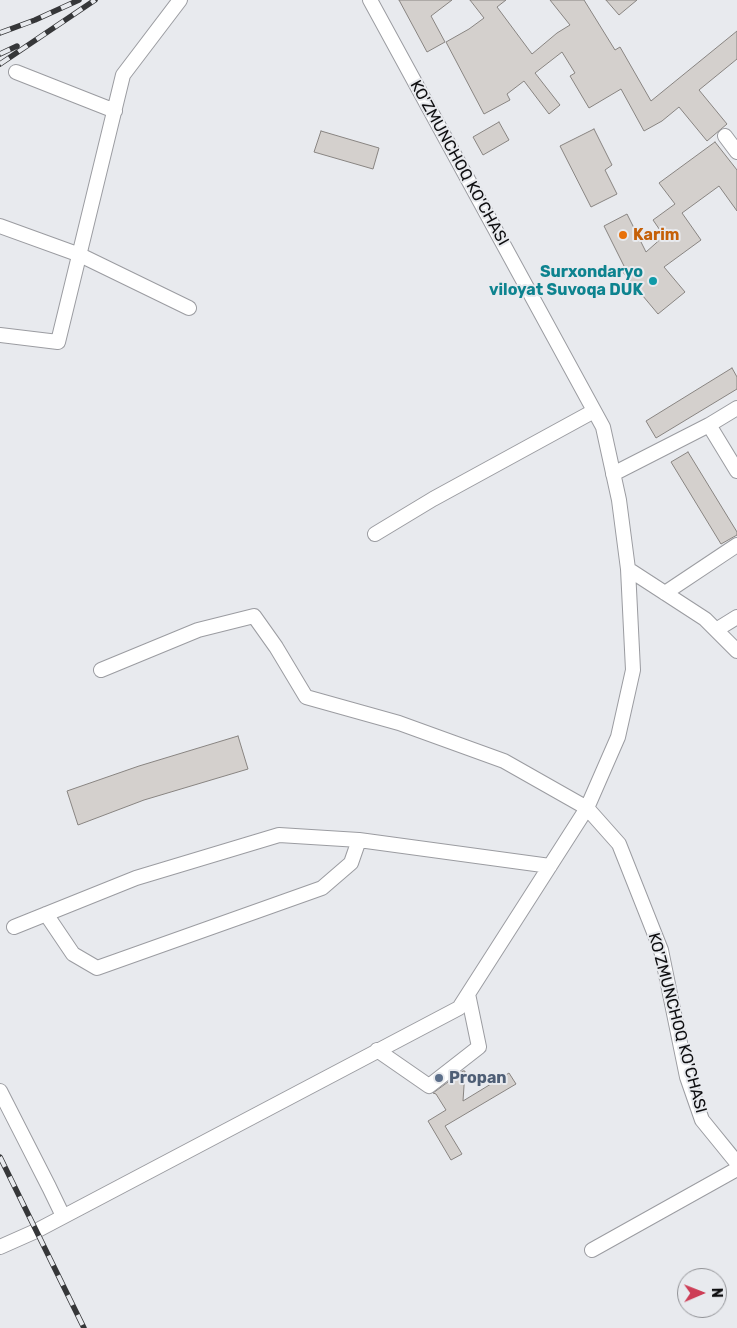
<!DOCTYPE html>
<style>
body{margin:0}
#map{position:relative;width:737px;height:1328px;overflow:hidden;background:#e8eaee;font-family:Rubik,sans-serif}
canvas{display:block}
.north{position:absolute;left:677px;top:1268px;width:50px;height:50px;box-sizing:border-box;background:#e8eaee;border:1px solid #919296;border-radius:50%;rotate:89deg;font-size:14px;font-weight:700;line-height:20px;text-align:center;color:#0f0f11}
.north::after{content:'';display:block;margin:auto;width:18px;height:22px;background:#cd3d56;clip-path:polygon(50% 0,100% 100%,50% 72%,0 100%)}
</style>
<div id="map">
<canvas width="737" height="1328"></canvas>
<div class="north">N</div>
</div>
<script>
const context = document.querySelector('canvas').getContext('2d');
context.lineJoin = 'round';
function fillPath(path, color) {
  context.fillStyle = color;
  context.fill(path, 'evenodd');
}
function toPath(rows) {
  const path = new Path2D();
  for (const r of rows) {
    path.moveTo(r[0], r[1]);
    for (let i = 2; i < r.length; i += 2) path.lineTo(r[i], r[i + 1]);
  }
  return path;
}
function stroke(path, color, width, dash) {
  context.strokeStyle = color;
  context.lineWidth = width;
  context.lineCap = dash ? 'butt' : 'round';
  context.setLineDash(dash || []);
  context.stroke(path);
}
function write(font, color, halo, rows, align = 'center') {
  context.font = font + ' Rubik,sans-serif';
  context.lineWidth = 4;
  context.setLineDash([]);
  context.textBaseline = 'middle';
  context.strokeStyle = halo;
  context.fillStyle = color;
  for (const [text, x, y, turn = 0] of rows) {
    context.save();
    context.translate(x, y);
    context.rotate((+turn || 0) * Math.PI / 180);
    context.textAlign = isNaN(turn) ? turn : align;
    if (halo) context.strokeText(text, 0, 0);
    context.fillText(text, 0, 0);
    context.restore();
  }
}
const building = toPath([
 [399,0,452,0,431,16,445,42,427,52,399,0],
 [470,0,506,0,497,7,532,54,557,33,570,25,550,0,584,0,615,50,620,47,651,101,737,31,737,59,699,90,727,124,707,141,679,107,662,121,644,131,621,89,589,108,570,76,575,73,562,52,535,73,560,105,549,114,524,81,507,94,510,100,484,114,446,42,469,29,484,18,470,0],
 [606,0,637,0,619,15,606,0],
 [499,122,509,140,483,155,473,137,499,122],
 [594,129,612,165,605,170,617,194,591,207,560,146,594,129],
 [321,131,379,148,373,169,314,152,321,131],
 [715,142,737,170,737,211,719,186,682,213,701,240,664,267,685,292,658,314,622,271,625,268,604,226,627,214,646,252,664,236,653,220,675,204,659,183,715,142],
 [732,368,737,377,737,389,656,438,646,421,732,368],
 [688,452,737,532,737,535,721,544,671,462,688,452],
 [238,736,248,769,144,800,78,825,67,791,139,766,238,736],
 [463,1071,465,1071,463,1101,509,1073,516,1084,445,1126,462,1154,451,1160,428,1121,446,1110,436,1094,433,1093,463,1071]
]);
const minor = toPath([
 [16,72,115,111],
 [725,136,737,152],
 [0,226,80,255,189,308],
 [0,335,58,342,123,75,180,0],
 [709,425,737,471],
 [613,474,709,425,737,408],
 [375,534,433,499,594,411],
 [628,569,705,619,737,651],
 [665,593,737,545],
 [716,630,737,617],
 [101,670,198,630,254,616,276,647,306,697,399,723,504,761,587,808,619,844,661,950,687,1077,702,1120,737,1163],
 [46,914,73,954,97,968,322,888,351,863,359,840],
 [14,927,136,878,279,835,359,840,550,866],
 [377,1050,429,1086,479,1047,468,994],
 [0,1091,49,1187,63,1216],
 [0,1247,36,1231,459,1008,587,808,618,737,633,670,628,569,619,500,603,427,370,0],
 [592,1250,737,1169]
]);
const rail = toPath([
 [0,33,35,20,79,0],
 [0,54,17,46],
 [0,64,95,0],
 [0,1157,84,1328]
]);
const markers = [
 [623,235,5,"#e8710a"],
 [653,281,5,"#0f9aa8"],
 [439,1078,5,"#5c6f8a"]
];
const streetNames = [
 ["KO'ZMUNCHOQ KO'CHASI",459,163,61],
 ["KO'ZMUNCHOQ KO'CHASI",677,1023,75]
];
const foodNames = [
 ["Karim",633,235]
];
const cultureNames = [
 ["Surxondaryo",643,272],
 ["viloyat Suvoqa DUK",643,290]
];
const serviceNames = [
 ["Propan",449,1078]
];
fillPath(building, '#d4d0cd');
stroke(building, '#888481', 1);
stroke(minor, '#9b9ca1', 16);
stroke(minor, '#fff', 14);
stroke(rail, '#363739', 5.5);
stroke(rail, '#e8eaee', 4, [11]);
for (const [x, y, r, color] of markers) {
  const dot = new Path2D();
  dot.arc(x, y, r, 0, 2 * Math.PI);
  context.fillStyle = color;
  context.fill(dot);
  stroke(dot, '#e8eaee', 2);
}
write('16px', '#0f0f11', '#e8eaee', streetNames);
write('bold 16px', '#c56008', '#e8eaee', foodNames, 'left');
write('bold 16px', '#0d838f', '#e8eaee', cultureNames, 'right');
write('bold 16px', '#4e5e75', '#e8eaee', serviceNames, 'left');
</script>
